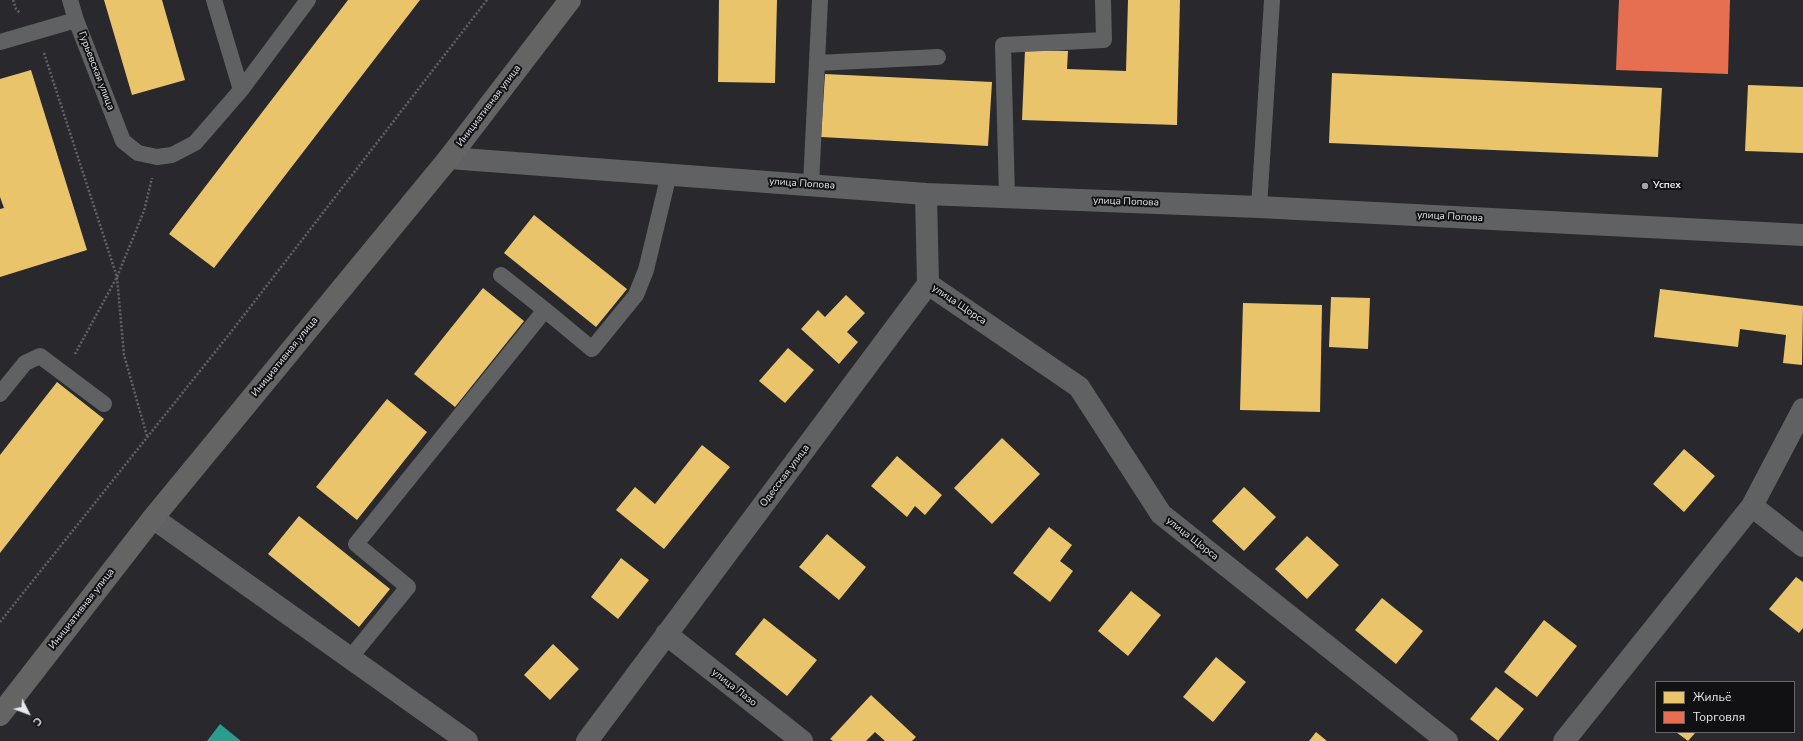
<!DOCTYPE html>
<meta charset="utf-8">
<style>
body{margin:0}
#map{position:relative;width:1803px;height:741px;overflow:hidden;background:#29292d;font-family:"Nunito Sans",sans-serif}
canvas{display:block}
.legend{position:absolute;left:1655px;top:681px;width:140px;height:52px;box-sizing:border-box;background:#111114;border:1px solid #67676b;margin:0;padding:5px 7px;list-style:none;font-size:12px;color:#e7e8ed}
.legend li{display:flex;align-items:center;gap:8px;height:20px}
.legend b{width:20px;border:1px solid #67676b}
.north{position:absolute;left:8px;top:693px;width:40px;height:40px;-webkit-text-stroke:3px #111114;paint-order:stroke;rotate:132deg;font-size:11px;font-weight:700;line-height:16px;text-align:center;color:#e7e8ed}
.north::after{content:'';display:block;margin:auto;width:14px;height:18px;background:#e7e8ed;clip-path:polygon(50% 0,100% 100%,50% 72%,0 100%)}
</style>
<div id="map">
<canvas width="1803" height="741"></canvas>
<ul class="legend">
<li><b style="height:11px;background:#e9c46a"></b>Жильё</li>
<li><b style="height:11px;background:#e76f51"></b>Торговля</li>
</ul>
<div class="north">С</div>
</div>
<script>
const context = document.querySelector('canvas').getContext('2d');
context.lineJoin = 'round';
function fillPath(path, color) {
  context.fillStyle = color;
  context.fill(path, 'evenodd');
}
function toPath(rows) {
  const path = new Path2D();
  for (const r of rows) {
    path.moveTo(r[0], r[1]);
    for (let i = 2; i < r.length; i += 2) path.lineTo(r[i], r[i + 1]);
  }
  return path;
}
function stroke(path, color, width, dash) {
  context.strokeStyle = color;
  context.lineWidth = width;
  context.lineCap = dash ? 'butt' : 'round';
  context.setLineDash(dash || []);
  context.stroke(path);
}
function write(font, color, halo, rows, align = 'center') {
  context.font = font + ' "Nunito Sans",sans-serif';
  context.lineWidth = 4;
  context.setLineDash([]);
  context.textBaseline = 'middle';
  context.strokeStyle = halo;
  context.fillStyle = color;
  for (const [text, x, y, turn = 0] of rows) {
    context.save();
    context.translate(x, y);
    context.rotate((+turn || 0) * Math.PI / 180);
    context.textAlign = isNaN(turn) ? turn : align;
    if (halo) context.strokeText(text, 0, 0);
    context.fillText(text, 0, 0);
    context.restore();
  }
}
const homes = toPath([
 [104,0,162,0,185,80,132,95],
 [348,0,420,0,214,268,169,234],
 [719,0,777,0,775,83,718,82],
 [1128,0,1180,0,1177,125,1022,120,1025,50,1068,51,1067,69,1126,71],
 [31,70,87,250,0,277,0,209,4,208,0,197,0,79],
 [1332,73,1662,88,1658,157,1329,143],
 [825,74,992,82,988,146,821,137],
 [1748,85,1803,87,1803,153,1745,151],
 [534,215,627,289,596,327,504,253],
 [483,288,524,321,455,407,414,374],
 [1660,289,1803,306,1802,365,1783,363,1786,335,1740,329,1738,347,1654,337],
 [846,295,865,313,847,332,858,342,839,364,801,329,818,310,825,317],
 [1331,297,1370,298,1368,349,1329,347],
 [1243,303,1322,305,1320,412,1240,410],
 [788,348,814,370,785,403,759,381],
 [57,382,104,419,0,553,0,455],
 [387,399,427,432,357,520,316,487],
 [1002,438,1040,474,992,524,954,488],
 [702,445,730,467,664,549,616,510,635,487,655,504],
 [1684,449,1715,476,1684,512,1653,484],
 [897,456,942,495,925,515,915,506,907,517,871,486],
 [1244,487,1276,517,1244,551,1212,521],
 [299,516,390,589,359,627,268,554],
 [1049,527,1072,545,1060,561,1073,571,1050,602,1013,573],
 [827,534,866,567,839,600,799,567],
 [1307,536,1339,565,1307,599,1275,569],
 [621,558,649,580,618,619,591,597],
 [1796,577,1803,582,1803,628,1799,633,1769,609],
 [1131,591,1161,615,1128,656,1098,631],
 [1382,598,1423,631,1396,664,1355,630],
 [764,618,817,660,787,696,735,654],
 [1544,620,1577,646,1537,697,1504,672],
 [553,644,579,669,550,700,524,675],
 [1216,657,1246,682,1213,722,1183,697],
 [1496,687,1524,709,1498,741,1470,719],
 [871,695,916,737,912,741,885,741,875,732,866,741,833,741,830,739],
 [1316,732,1327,741,1309,741],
 [1676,732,1696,732,1688,741]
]);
const shops = toPath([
 [1619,0,1730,0,1728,74,1616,70]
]);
const schools = toPath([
 [220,724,241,741,207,741]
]);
const path = toPath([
 [13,0,16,9,20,13],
 [44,53,117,277,124,355,147,436],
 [75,354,117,277,144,211,152,178],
 [0,622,231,332,487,0]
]);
const lane = toPath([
 [70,0,76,20,123,141,138,153,157,157,172,155,195,143,241,90,308,0],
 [214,0,241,90],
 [0,42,76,20],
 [817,63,938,57],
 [811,185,820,0],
 [1007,197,1003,45,1104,40,1103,0],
 [1259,207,1272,0],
 [501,275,545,310],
 [0,394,25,363,40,356,104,404],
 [350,658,408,587,356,544,545,310,592,349,636,295,646,270,669,174]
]);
const street = toPath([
 [449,158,926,194,1259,207,1803,235],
 [928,284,1079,387,1161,514,1447,741],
 [1752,506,1803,546],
 [153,518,467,741],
 [666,634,802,741],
 [587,741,928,284,926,194],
 [1564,741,1752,506,1803,409]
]);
const secondary = toPath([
 [0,715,153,518,449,158,570,0]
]);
const markers = [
 [1645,186,4,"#a4a5aa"]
];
const streetNames = [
 ["Гурьевская улица",96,71,69],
 ["Инициативная улица",489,106,-53],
 ["улица Попова",802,184,4],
 ["улица Попова",1126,202,2],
 ["улица Попова",1450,217,3],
 ["улица Щорса",959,305,34],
 ["Инициативная улица",285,357,-51],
 ["Одесская улица",785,476,-53],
 ["улица Щорса",1192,539,38],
 ["Инициативная улица",82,609,-52],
 ["улица Лазо",734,688,38]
];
const poiNames = [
 ["Успех",1653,186]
];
fillPath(homes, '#e9c46a');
fillPath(shops, '#e76f51');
fillPath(schools, '#2a9d8f');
stroke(path, '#626364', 2.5, [2, 2]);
stroke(lane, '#606162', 16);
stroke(street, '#606162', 22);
stroke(secondary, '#646464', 22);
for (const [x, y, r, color] of markers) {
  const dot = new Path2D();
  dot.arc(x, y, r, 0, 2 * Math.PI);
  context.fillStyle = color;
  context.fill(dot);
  stroke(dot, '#111114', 1.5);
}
write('10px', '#e7e8ed', '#111114', streetNames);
write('bold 10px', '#e7e8ed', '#111114', poiNames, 'left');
</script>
